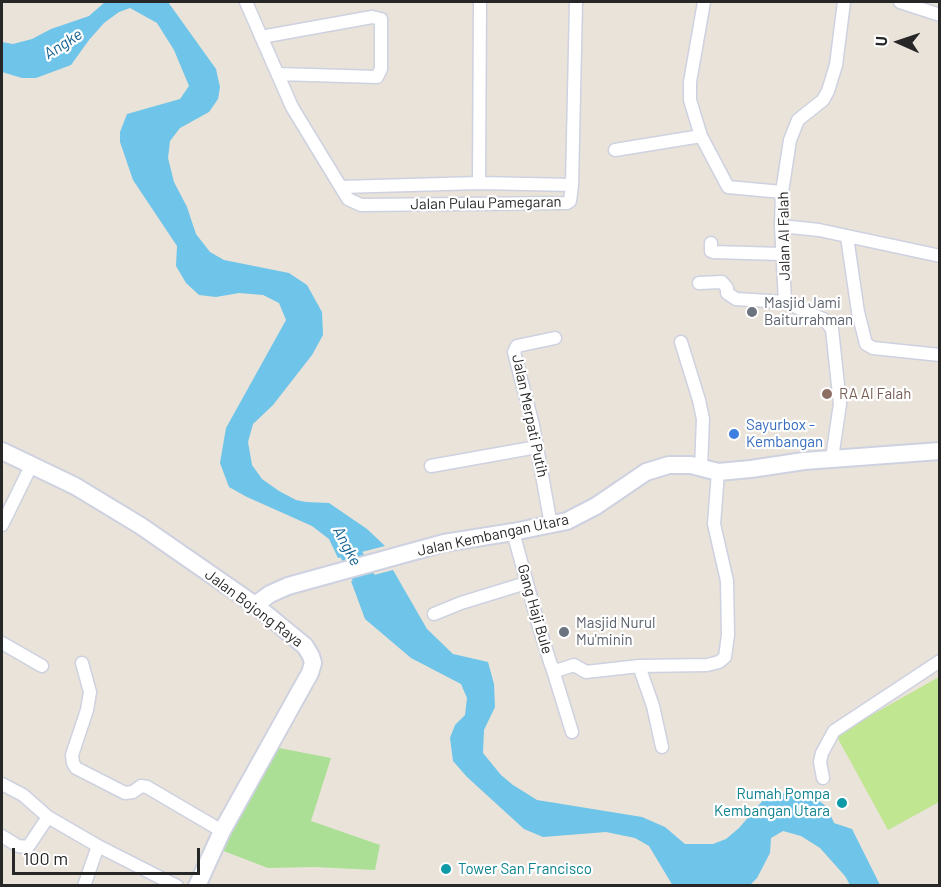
<!DOCTYPE html>
<style>
body{margin:0}
#map{position:relative;width:941px;height:887px;overflow:hidden;background:#e9e3d9;font-family:Barlow,sans-serif}
canvas{display:block}
.frame{position:absolute;inset:0;border:3px solid #272727;pointer-events:none}
.north{position:absolute;left:869px;top:12px;width:60px;height:60px;-webkit-text-stroke:4px #fff;paint-order:stroke;rotate:273deg;font-size:16px;font-weight:700;line-height:24px;text-align:center;color:#272727}
.north::after{content:'';display:block;margin:auto;width:21px;height:27px;background:#272727;clip-path:polygon(50% 0,100% 100%,50% 72%,0 100%)}
.scale{position:absolute;left:12px;top:848px;width:188px;height:27px;box-sizing:border-box;border:3px solid #272727;border-top:0;padding-left:8px;font-size:18px;line-height:21px;white-space:nowrap;color:#272727;-webkit-text-stroke:4px #fff;paint-order:stroke}
</style>
<div id="map">
<canvas width="941" height="887"></canvas>
<div class="frame"></div>
<div class="north">U</div>
<div class="scale">100 m</div>
</div>
<script>
const context = document.querySelector('canvas').getContext('2d');
context.lineJoin = 'round';
function fillPath(path, color) {
  context.fillStyle = color;
  context.fill(path, 'evenodd');
}
function toPath(rows) {
  const path = new Path2D();
  for (const r of rows) {
    path.moveTo(r[0], r[1]);
    for (let i = 2; i < r.length; i += 2) path.lineTo(r[i], r[i + 1]);
  }
  return path;
}
function stroke(path, color, width, dash) {
  context.strokeStyle = color;
  context.lineWidth = width;
  context.lineCap = dash ? 'butt' : 'round';
  context.setLineDash(dash || []);
  context.stroke(path);
}
function write(font, color, halo, rows, align = 'center') {
  context.font = font + ' Barlow,sans-serif';
  context.lineWidth = 4.5;
  context.setLineDash([]);
  context.textBaseline = 'middle';
  context.strokeStyle = halo;
  context.fillStyle = color;
  for (const [text, x, y, turn = 0] of rows) {
    context.save();
    context.translate(x, y);
    context.rotate((+turn || 0) * Math.PI / 180);
    context.textAlign = isNaN(turn) ? turn : align;
    if (halo) context.strokeText(text, 0, 0);
    context.fillText(text, 0, 0);
    context.restore();
  }
}
const green = toPath([
 [279,748,331,758,311,821,380,845,375,870,315,867,268,868,221,850]
]);
const pitch = toPath([
 [939,677,939,802,888,830,836,735]
]);
const water = toPath([
 [105,2,168,2,216,69,220,87,218,99,209,112,180,128,170,141,168,158,174,182,187,207,196,234,210,252,224,260,289,273,307,285,322,312,323,335,312,355,273,405,253,424,248,442,252,465,262,479,279,491,296,500,306,502,329,503,367,529,385,546,338,558,329,539,312,526,247,497,229,487,220,463,226,428,286,320,279,303,263,295,239,293,216,297,199,295,186,283,176,266,177,246,133,180,120,142,120,132,127,114,180,99,189,86,174,50,157,23,130,8,119,12,104,23,89,40,71,65,36,78,22,78,2,72,2,42,13,44,32,39,51,29,89,16],
 [393,570,427,629,453,654,488,662,494,684,495,707,484,730,483,753,501,775,513,785,537,800,642,817,665,827,685,844,713,844,726,839,739,828,765,798,790,792,814,797,827,807,834,823,852,829,880,885,850,885,845,876,820,848,801,836,783,831,771,838,770,853,757,878,750,885,673,886,649,846,635,838,606,832,543,837,524,829,467,777,453,761,450,738,455,725,465,715,467,698,461,684,411,658,365,619,351,581]
]);
const river = toPath([
 [338,529,378,605]
]);
const street = toPath([
 [246,2,292,107,348,199,361,205,567,203,570,201,572,185,576,2],
 [704,2,690,82,690,100,701,136,728,187,782,192],
 [900,2,940,15],
 [261,37,372,17,381,19,381,69,377,77,278,74],
 [615,150,701,136],
 [479,183,480,2],
 [341,187,479,183,572,185],
 [781,226,819,230,940,256],
 [847,237,858,312,866,344,873,348,940,355],
 [711,243,711,251,713,252,781,254],
 [699,283,722,282,727,288,727,293,736,299,785,302],
 [681,342,699,400,703,419,701,468],
 [832,458,840,404,832,329,825,320,785,302,781,226,782,192,790,140,798,120,823,100,828,91,836,65,844,2],
 [431,466,537,447],
 [2,525,32,464],
 [551,525,533,425,514,352,517,346,555,338],
 [513,532,539,627,551,665,554,669,559,670,574,665,586,672,639,666,707,665,719,662,725,657,728,635,727,581,714,524,718,472],
 [434,614,461,603,526,583],
 [2,643,42,666],
 [82,663,90,692,87,710,72,755,73,763,76,768,125,793,133,792,141,786,147,787,222,831],
 [639,666,653,706,662,747],
 [552,667,572,732],
 [823,778,820,762,822,753,834,731,940,661],
 [2,784,23,795,48,817,98,846,177,886],
 [2,836,18,846,28,847,48,817],
 [84,886,98,846]
]);
const secondary = toPath([
 [2,451,75,486,141,526,255,605,305,646,311,656,313,663,310,673,222,831,197,886],
 [255,605,270,594,288,586,444,543,513,532,567,521,596,506,646,472,669,465,691,465,718,472,751,469,804,461,940,451]
]);
const markers = [
 [752,312,6,"#6b7280"],
 [827,394,6,"#8d6e63"],
 [734,434,6,"#3f7fe0"],
 [564,632,6,"#6b7280"],
 [842,803,6,"#0f9aa8"],
 [446,869,6,"#0f9aa8"]
];
const streetNames = [
 ["Jalan Pulau Pamegaran",486,203,-1],
 ["Jalan Al Falah",784,236,-91],
 ["Jalan Merpati Putih",530,416,78],
 ["Jalan Kembangan Utara",493,535,-12],
 ["Jalan Bojong Raya",254,608,37],
 ["Gang Haji Bule",535,609,74]
];
const worshipNames = [
 ["Masjid Jami",764,303],
 ["Baiturrahman",764,320],
 ["Masjid Nurul",576,623],
 ["Mu'minin",576,640]
];
const educationNames = [
 ["RA Al Falah",839,394]
];
const shopNames = [
 ["Sayurbox -",746,425],
 ["Kembangan",746,442]
];
const cultureNames = [
 ["Rumah Pompa",830,794],
 ["Kembangan Utara",830,811],
 ["Tower San Francisco",458,869,"left"]
];
const waterNames = [
 ["Angke",63,44,-33],
 ["Angke",347,546,62]
];
fillPath(green, '#acdf96');
fillPath(pitch, '#c0e692');
fillPath(water, '#6ec4e9');
stroke(river, '#6ec4e9', 22);
stroke(street, '#ced1e0', 15);
stroke(secondary, '#ced1e0', 20);
stroke(street, '#fff', 12);
stroke(secondary, '#fff', 16);
for (const [x, y, r, color] of markers) {
  const dot = new Path2D();
  dot.arc(x, y, r, 0, 2 * Math.PI);
  context.fillStyle = color;
  context.fill(dot);
  stroke(dot, '#fff', 2);
}
write('15px', '#272727', '#fff', streetNames);
write('15px', '#5b616d', '#fff', worshipNames, 'left');
write('15px', '#785e54', '#fff', educationNames, 'left');
write('15px', '#366cbe', '#fff', shopNames, 'left');
write('15px', '#0d838f', '#fff', cultureNames, 'right');
write('italic 16px', '#126090', '#fff', waterNames);
</script>
